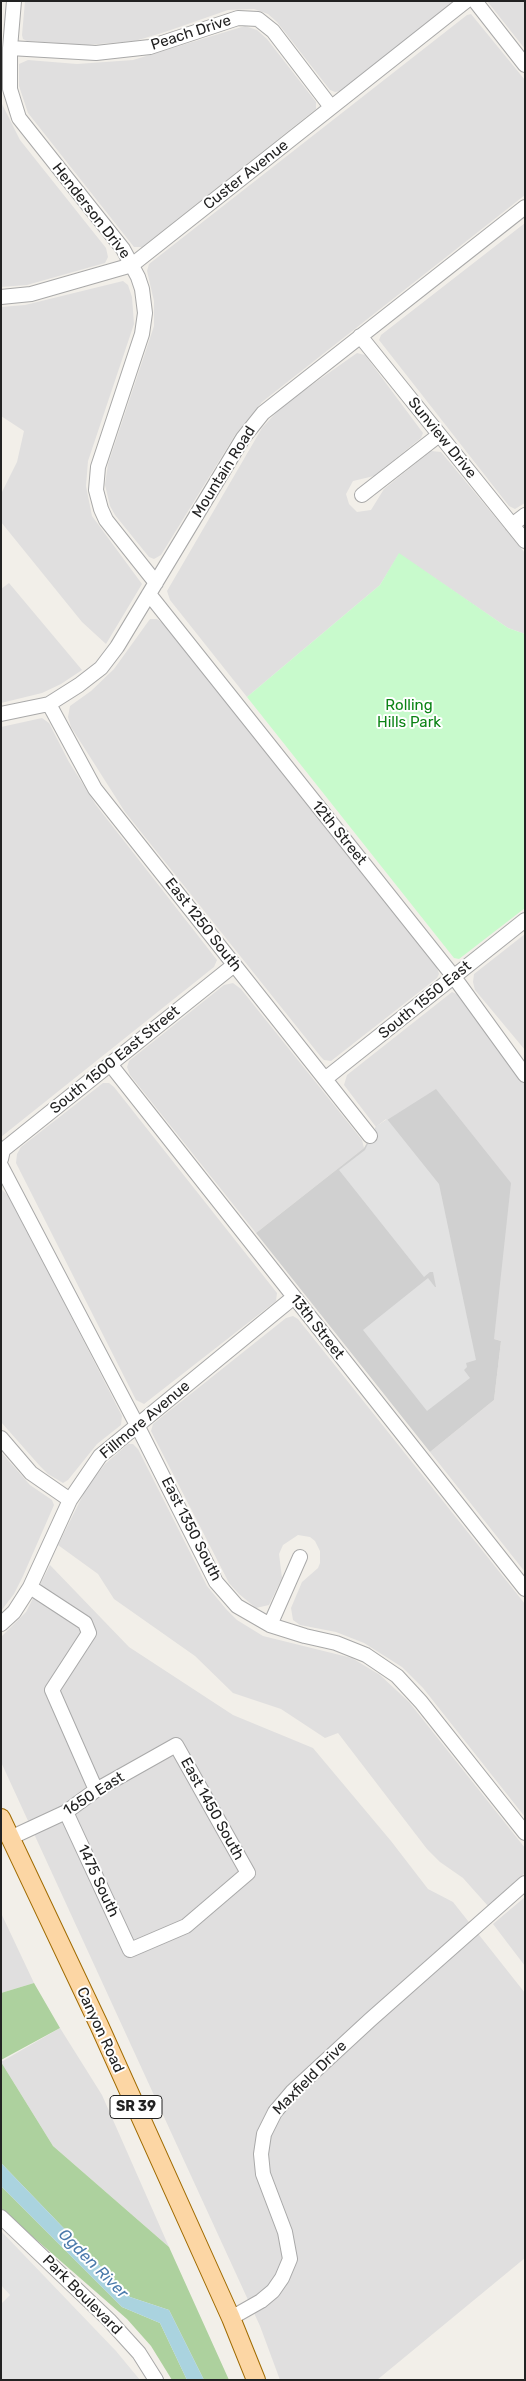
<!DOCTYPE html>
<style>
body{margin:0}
#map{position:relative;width:526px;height:2381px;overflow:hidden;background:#f2efe9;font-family:Rubik,sans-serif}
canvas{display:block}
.frame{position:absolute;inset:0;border:2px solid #222;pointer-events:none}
</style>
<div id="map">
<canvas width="526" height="2381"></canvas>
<div class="frame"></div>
</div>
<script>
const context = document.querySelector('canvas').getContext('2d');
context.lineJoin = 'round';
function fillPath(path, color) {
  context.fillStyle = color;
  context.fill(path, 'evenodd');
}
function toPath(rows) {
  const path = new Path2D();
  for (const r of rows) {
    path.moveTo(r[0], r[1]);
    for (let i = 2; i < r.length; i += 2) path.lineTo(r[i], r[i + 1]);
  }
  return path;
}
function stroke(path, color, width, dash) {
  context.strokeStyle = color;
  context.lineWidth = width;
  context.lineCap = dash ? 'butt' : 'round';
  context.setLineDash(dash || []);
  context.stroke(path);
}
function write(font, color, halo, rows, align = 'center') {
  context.font = font + ' Rubik,sans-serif';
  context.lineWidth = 4;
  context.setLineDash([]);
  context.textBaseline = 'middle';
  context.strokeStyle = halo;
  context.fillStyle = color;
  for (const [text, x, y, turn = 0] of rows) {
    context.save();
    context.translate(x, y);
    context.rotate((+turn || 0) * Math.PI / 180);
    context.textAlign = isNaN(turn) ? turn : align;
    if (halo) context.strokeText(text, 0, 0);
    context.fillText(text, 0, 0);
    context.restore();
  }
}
const residential = toPath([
 [25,1,455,1,340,91,335,92,330,90,277,22,268,14,254,9,228,10,165,32,135,41,87,45,27,41,23,39,22,35],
 [487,1,525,1,525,49],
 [471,14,525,80,525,195,262,402,235,435,161,555,154,559,149,557,115,515,110,506,105,485,108,464,154,326,154,301,147,271,149,264,467,15],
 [245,26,257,30,267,39,316,102,316,109,142,247,134,247,28,113,19,86,19,64,28,60,77,64,133,60],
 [1,102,20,140,106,248,108,257,105,263,27,285,1,287],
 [525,223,525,503,515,509,509,506,379,340,381,335],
 [123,281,128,285,132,297,134,324,88,461,86,486,92,516,142,584,106,644,82,622,1,522,1,494,17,462,24,431,1,416,1,307,25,305],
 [357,353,365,355,423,433,421,438,374,476,353,481,346,494,349,504,357,512,371,510,384,489,431,451,441,452,525,553,525,634,508,628,399,554,380,585,247,697,170,600,167,591,262,428,282,406],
 [9,583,82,670,61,684,42,693,1,703,1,589],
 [150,619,157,619,164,624,437,967,439,974,437,978,331,1061,324,1060,321,1057,125,812,71,727,68,717,70,706,91,691,114,669],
 [42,718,49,723,69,762,96,805,217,960,214,967,1,1137,1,727],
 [525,934,525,1050,475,990,473,982,474,974],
 [233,983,241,989,362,1140,364,1148,256,1233,130,1075,127,1067,129,1061,224,985],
 [452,992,457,994,525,1079,525,1572,430,1452,494,1400,501,1341,494,1339,386,1119,376,1127,344,1085,347,1075],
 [103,1083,109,1083,114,1087,277,1293,276,1301,144,1404,136,1400,16,1163,17,1154,21,1147],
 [1,1189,10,1197,122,1416,121,1425,97,1444,68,1480,63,1483,48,1474,39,1465,1,1422],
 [293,1316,298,1319,525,1604,525,1817,423,1688,402,1667,364,1643,336,1632,300,1625,293,1620,291,1608,302,1582,318,1568,320,1563,320,1551,315,1541,310,1537,298,1535,283,1545,279,1554,282,1578,269,1605,256,1608,239,1594,229,1583,151,1431,153,1424,286,1318],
 [128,1444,133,1444,138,1449,207,1586,226,1609,237,1620,263,1636,352,1658,380,1675,409,1702,525,1848,525,1873,488,1906,463,1878,440,1862,427,1849,338,1733,325,1738,281,1709,233,1693,195,1656,114,1599,98,1574,58,1545,86,1489,105,1464],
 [1,1452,30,1485,52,1500,54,1505,23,1576,14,1594,1,1611],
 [50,1565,129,1647,233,1715,313,1748,391,1841,428,1889,453,1902,525,1993,525,2258,377,2380,280,2380,260,2326,1,1762,1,1637,26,1612],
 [525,1897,525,1966,493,1924],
 [1,1913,34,1983,1,1993],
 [60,2028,102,2095,169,2247,53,2146,1,2062]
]);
const religious = toPath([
 [436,1089,511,1183,494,1339,501,1341,494,1400,430,1452,256,1233,364,1148,376,1127]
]);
const forest = toPath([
 [34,1983,60,2028,1,2060,1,1993],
 [1,2062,53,2146,169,2247,229,2380,204,2380,169,2310,130,2297,1,2163],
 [1,2186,122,2307,160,2323,187,2380,172,2380,151,2346,127,2319,1,2209]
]);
const park = toPath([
 [399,553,508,628,525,634,525,908,459,959,454,958,247,697,380,585]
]);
const parking = toPath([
 [387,1119,439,1184,476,1360,466,1363,467,1367,464,1370,470,1378,427,1411,363,1330,428,1278,435,1287,436,1287,433,1272,430,1272,424,1277,339,1170,365,1150,376,1127],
 [1,2231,116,2351,140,2380,1,2380,1,2304,10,2295,1,2285]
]);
const water = toPath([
 [1,2163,130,2297,169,2310,204,2380,187,2380,160,2323,122,2307,1,2186]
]);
const minor = toPath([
 [14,1,10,48,10,89,19,118,123,249,138,277,142,289,145,313,142,334,98,467,96,490,101,509,106,520,156,583],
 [475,1,525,65],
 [10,48,96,53,150,47,238,18,258,19,273,31,331,107],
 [1,297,31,294,132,265,466,1],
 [360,336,525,541],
 [362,495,439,435],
 [512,525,525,515],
 [149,594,454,977,525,1075],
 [49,704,95,789,370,1136],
 [1,714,49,704,79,685,101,668,117,647,243,438,263,413,525,207],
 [110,1064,525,1589],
 [325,1079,525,920],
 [1,1159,3,1150,234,965],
 [1,1166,137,1425,216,1582,237,1606,270,1625,305,1636,336,1643,366,1655,397,1676,421,1702,525,1833],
 [1,1438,31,1473,70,1500],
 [30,1587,85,1623,89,1633,52,1690,96,1790],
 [1,1624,14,1612,30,1587,70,1500,100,1456,294,1297],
 [270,1625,300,1557],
 [10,1838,66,1812,96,1790,176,1745,248,1873,186,1926,130,1950,66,1812],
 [1,2217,109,2320,139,2353,156,2380],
 [231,2318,261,2301,273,2291,282,2278,290,2259,285,2232,263,2174,261,2154,264,2134,275,2112,292,2092,370,2020,525,1883]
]);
const major = toPath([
 [1,1818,99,2025,231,2318,256,2380]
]);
const shields = [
 [136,2107,52]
];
const shieldNames = [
 ["SR 39",136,2107]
];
const streetNames = [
 ["Peach Drive",191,33,-18],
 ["Custer Avenue",246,175,-38],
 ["Henderson Drive",91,211,52],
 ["Sunview Drive",442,438,51],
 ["Mountain Road",224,472,-58],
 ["12th Street",339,833,51],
 ["East 1250 South",203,925,52],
 ["South 1550 East",425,1000,-39],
 ["South 1500 East Street",115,1060,-39],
 ["13th Street",317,1327,52],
 ["Fillmore Avenue",145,1420,-40],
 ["East 1350 South",191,1529,63],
 ["1650 East",94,1794,-32],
 ["East 1450 South",212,1809,61],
 ["1475 South",98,1881,65],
 ["Canyon Road",100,2030,65],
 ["Maxfield Drive",310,2078,-45],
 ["Park Boulevard",82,2295,45]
];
const parkNames = [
 ["Rolling",409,706],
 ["Hills Park",409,723]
];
const waterNames = [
 ["Ogden River",93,2264,45]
];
fillPath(residential, '#e0dfdf');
fillPath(religious, '#d0d0d0');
fillPath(forest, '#add19e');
fillPath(park, '#c8facc');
fillPath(parking, '#e2e2e2');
fillPath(water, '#aad3df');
stroke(minor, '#a9a9a9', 16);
stroke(major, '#a06b00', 20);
stroke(minor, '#fff', 14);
stroke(major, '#fcd6a4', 18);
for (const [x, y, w] of shields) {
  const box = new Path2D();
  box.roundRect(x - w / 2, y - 11.5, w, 23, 4);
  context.fillStyle = '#fff';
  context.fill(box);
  stroke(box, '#222', 1);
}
write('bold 14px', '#222', null, shieldNames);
write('15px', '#222', '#fff', streetNames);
write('15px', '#0c8416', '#fff', parkNames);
write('italic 16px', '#4a7aab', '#fff', waterNames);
</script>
